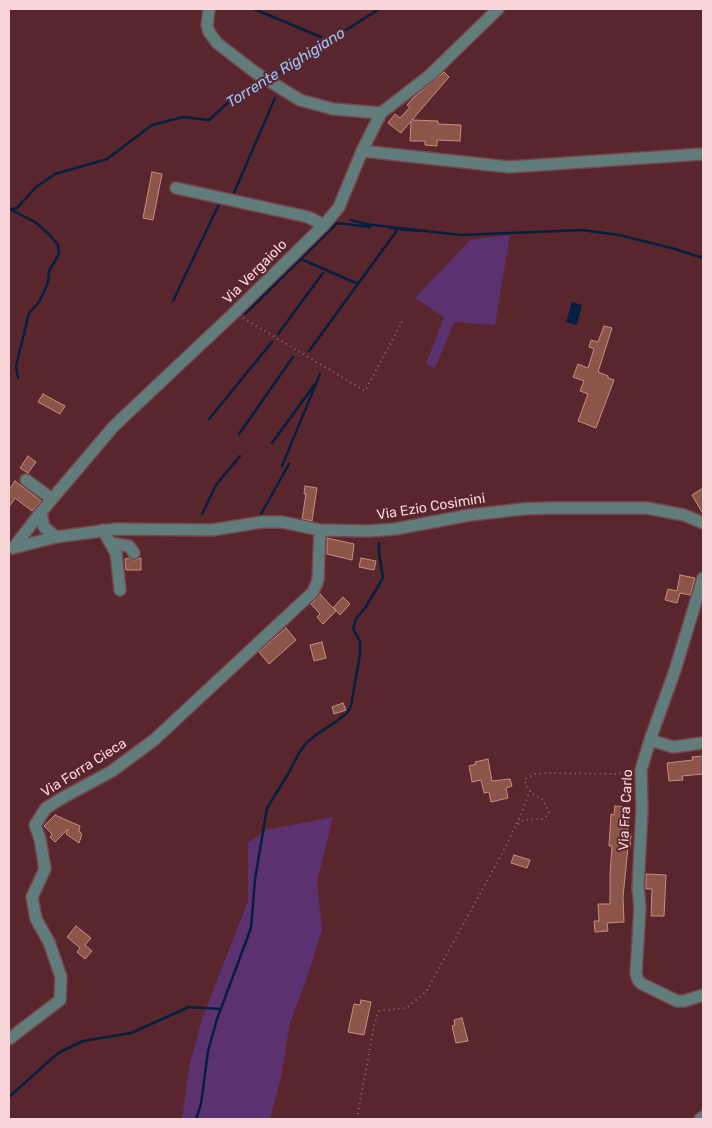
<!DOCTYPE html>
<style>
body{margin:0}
#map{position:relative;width:712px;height:1128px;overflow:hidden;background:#59262d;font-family:Rubik,sans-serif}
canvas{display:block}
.frame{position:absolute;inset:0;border:10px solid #f7d5d7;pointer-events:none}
</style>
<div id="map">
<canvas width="712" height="1128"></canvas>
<div class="frame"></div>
</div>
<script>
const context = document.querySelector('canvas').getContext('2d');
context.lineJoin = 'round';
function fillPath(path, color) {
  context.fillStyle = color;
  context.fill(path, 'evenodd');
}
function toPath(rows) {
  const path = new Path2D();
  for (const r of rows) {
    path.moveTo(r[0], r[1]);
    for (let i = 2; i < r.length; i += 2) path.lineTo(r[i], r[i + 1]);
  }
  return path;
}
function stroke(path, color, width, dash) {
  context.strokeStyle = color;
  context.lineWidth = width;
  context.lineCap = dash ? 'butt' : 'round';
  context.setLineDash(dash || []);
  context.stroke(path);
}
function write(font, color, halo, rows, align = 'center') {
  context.font = font + ' Rubik,sans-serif';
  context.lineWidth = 4;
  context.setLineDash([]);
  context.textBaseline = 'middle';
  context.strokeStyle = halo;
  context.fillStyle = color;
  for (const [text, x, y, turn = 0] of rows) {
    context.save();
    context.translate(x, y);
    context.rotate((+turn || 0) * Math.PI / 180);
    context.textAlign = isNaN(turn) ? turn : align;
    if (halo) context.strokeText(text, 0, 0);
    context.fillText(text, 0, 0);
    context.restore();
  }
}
const green = toPath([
 [510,235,495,325,454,322,435,368,426,364,444,317,415,298,470,240],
 [333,817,317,882,322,929,309,972,290,1023,281,1077,270,1119,182,1119,190,1063,202,1019,248,901,248,843,266,830]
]);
const water = toPath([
 [572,302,582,305,577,325,566,322]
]);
const stream = toPath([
 [254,9,321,37],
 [254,65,266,73],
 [271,78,379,9],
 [234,193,275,98],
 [9,210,17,208,36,187,55,174,107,159,152,125,183,117,209,120,233,98,250,91,264,82],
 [11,210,35,222,49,234,58,245,59,254,49,271,48,283,39,302,29,313,16,366,18,378],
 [351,220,365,224,461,235,582,230,619,235,675,249,703,258],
 [390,228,419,231],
 [301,259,358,284],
 [173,301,221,200],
 [245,314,337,223,370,227],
 [278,334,323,273],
 [309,351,398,229],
 [209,419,272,342],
 [239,434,293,357],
 [272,443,315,384],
 [282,466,320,374],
 [202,514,216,485,240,456],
 [261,514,289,464],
 [9,1097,49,1061,60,1052,83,1041,131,1033,189,1007,221,1009],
 [196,1119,201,1104,208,1051,217,1019,251,928,255,879,267,808,288,774,299,753,306,743,316,735,337,721,347,713,351,706,360,654,360,641,353,629,356,619,365,608,383,578,379,553,379,543]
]);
const building = toPath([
 [444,72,449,77,412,120,438,121,438,124,461,125,460,141,437,140,437,146,425,145,425,141,410,141,411,121,401,133,388,123,395,114,400,118,410,107,407,105,414,97,444,72],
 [152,172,162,174,153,220,143,218,152,172],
 [604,326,612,328,598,372,608,376,608,378,614,380,596,428,578,421,588,394,580,391,584,381,573,377,578,364,588,368,594,349,589,347,591,340,598,342,604,326],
 [43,394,65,406,60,414,38,402,43,394],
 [28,456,36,462,28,473,20,468,28,456],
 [15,481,41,501,32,511,15,498,9,507,9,490,15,481],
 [305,486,317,488,312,521,302,519,306,494,304,494,305,486],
 [703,488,703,514,692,495,703,488],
 [327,538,354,544,352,560,327,554,327,538],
 [129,558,134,560,141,558,141,570,126,570,125,559,129,558],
 [361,558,376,561,374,570,359,567,361,558],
 [680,575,695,578,690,595,680,593,677,603,665,600,668,589,677,591,680,575],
 [320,594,333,608,343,597,350,604,340,615,334,608,336,611,323,624,317,617,320,614,311,604,320,594],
 [286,628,296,640,269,664,259,652,286,628],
 [322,642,326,658,314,661,310,645,322,642],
 [343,703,346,710,334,714,332,707,343,703],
 [703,756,703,774,682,776,683,780,669,781,667,763,693,760,692,757,703,756],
 [488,759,492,781,510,779,512,786,506,788,508,798,491,802,489,792,484,793,481,780,472,782,469,766,476,764,475,762,488,759],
 [615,806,629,807,627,835,631,835,630,847,628,847,623,897,624,922,607,923,608,931,595,932,594,921,599,921,598,904,610,904,610,874,612,846,609,846,611,814,614,815,615,806],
 [55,815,80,826,79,831,82,834,79,843,66,834,68,829,55,842,50,837,52,834,44,826,55,815],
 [514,855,530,860,527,868,511,863,514,855],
 [646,874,666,875,664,916,651,916,652,889,646,889,646,874],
 [76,926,91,938,85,945,92,951,85,959,77,952,80,948,67,937,76,926],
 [361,1000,371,1002,364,1035,348,1032,354,1004,360,1005,361,1000],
 [462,1018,468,1041,456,1043,452,1026,455,1025,454,1020,462,1018]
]);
const path = toPath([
 [243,318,365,391,403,320],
 [517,824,530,791],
 [357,1119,374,1025,379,1011,406,1008,426,992,503,852,516,825,524,820,544,819,549,812,543,800,531,793,525,784,525,779,535,774,552,773,615,774,631,772]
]);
const minor = toPath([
 [209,9,207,25,209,32,217,43,256,73,300,100,333,109,381,113],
 [362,151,509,167,703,154],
 [176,188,308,217,324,225],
 [26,480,52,499],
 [41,512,44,527,56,537],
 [103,530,116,553,120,590],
 [110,543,129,546,134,553],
 [14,547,41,512,114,426,234,313,324,225,339,207,362,151,381,113,430,75,498,9],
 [13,548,56,537,116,529,212,530,262,522,282,522,320,530,369,531,395,529,470,515,523,509,548,508,647,508,684,515,703,523],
 [703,578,675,670,650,740,641,770,642,809,638,888,640,907,636,974,638,980,642,984,677,1001,684,1001,703,995],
 [650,740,673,747,703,743],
 [9,1039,60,1000,61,977,49,942,36,919,32,897,45,869,40,839,35,825,46,808,64,797,112,771,154,740,313,592,318,580,320,530],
 [700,1119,703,1117]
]);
const streetNames = [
 ["Via Vergaiolo",255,272,-45],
 ["Via Ezio Cosimini",431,507,-9],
 ["Via Forra Cieca",84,768,-32],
 ["Via Fra Carlo",626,810,-87]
];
const waterNames = [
 ["Torrente Righigiano",286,68,-32]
];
fillPath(green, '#5c3170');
fillPath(water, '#041f3f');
stroke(stream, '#041f3f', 2.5);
fillPath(building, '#8b5649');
stroke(building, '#c88e80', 1);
stroke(minor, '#75464c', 14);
stroke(path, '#976a6f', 2, [1, 4]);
stroke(minor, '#607d7c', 11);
write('14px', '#f7d5d7', '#59262d', streetNames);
write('italic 15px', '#99c4f8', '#59262d', waterNames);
</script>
